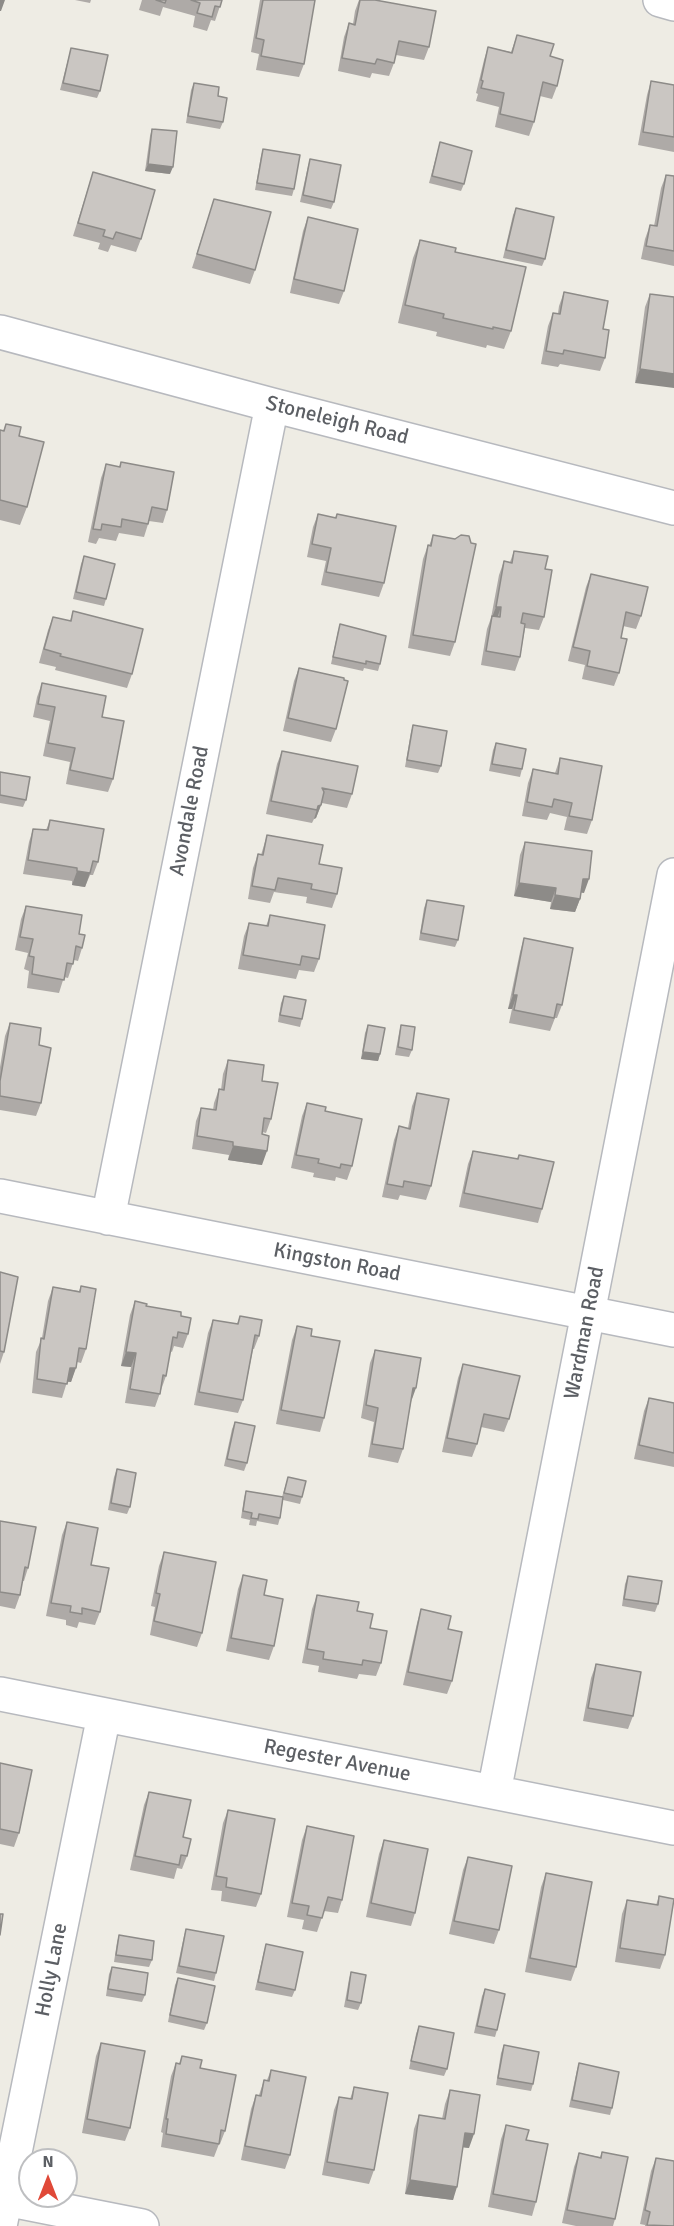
<!DOCTYPE html>
<style>
body{margin:0}
#map{position:relative;width:674px;height:2226px;overflow:hidden;background:#eeece4;font-family:Signika,sans-serif}
canvas{display:block}
.north{position:absolute;left:18px;top:2148px;width:60px;height:60px;box-sizing:border-box;background:#fff;border:2px solid #bebfc1;border-radius:50%;rotate:0deg;font-size:16px;font-weight:700;line-height:24px;text-align:center;color:#5c5f64}
.north::after{content:'';display:block;margin:auto;width:21px;height:27px;background:#e04938;clip-path:polygon(50% 0,100% 100%,50% 72%,0 100%)}
</style>
<div id="map">
<canvas width="674" height="2226"></canvas>
<div class="north">N</div>
</div>
<script>
const context = document.querySelector('canvas').getContext('2d');
context.lineJoin = 'round';
function toPath(rows) {
  const path = new Path2D();
  for (const r of rows) {
    path.moveTo(r[0], r[1]);
    for (let i = 2; i < r.length; i += 2) path.lineTo(r[i], r[i + 1]);
  }
  return path;
}
function stroke(path, color, width, dash) {
  context.strokeStyle = color;
  context.lineWidth = width;
  context.lineCap = dash ? 'butt' : 'round';
  context.setLineDash(dash || []);
  context.stroke(path);
}
function fillPath(path, color) {
  context.fillStyle = color;
  context.fill(path, 'evenodd');
}
function write(font, color, halo, rows, align = 'center') {
  context.font = font + ' Signika,sans-serif';
  context.lineWidth = 4.5;
  context.setLineDash([]);
  context.textBaseline = 'middle';
  context.strokeStyle = halo;
  context.fillStyle = color;
  for (const [text, x, y, turn = 0] of rows) {
    context.save();
    context.translate(x, y);
    context.rotate((+turn || 0) * Math.PI / 180);
    context.textAlign = isNaN(turn) ? turn : align;
    if (halo) context.strokeText(text, 0, 0);
    context.fillText(text, 0, 0);
    context.restore();
  }
}
const minor = toPath([
 [660,0,674,4],
 [0,332,272,405,674,508],
 [0,1196,674,1330],
 [108,1218,272,405],
 [0,1694,674,1828],
 [494,1792,674,875],
 [0,2198,142,2226],
 [0,2226,104,1715]
]);
const wall = toPath([
 [75,0,91,0,90,3],
 [142,0,222,0,215,21,211,20,207,31,193,27,195,16,163,7,160,16,139,10],
 [260,0,315,0,304,64,299,77,256,70,259,54,251,52],
 [359,0,375,0,429,47,424,60,396,55,394,63,389,76,372,73,370,78,338,71,344,37,349,23,353,24,355,11],
 [517,35,550,56,557,86,552,99,540,96,534,122,529,136,495,127,499,107,476,101,478,94,476,93,484,60,488,47,511,52],
 [71,48,100,91,97,98,60,90],
 [651,81,674,85,674,152,638,145,647,95],
 [194,83,218,96,223,122,220,129,186,123,191,90],
 [152,129,170,174,145,171,150,136],
 [440,142,464,184,461,191,429,183],
 [263,149,294,189,292,196,255,190,261,156],
 [310,159,334,202,331,209,300,202,308,166],
 [93,172,141,239,136,252,111,245,108,252,98,249,100,243,73,236],
 [666,175,674,176,674,266,641,259,645,239,650,225,654,226,661,188],
 [214,199,255,270,250,284,192,268],
 [516,208,545,259,542,266,503,258,513,215],
 [308,217,344,291,339,304,290,293,303,231],
 [420,240,455,252,511,331,504,349,487,345,486,348,436,336,437,332,398,323,413,258],
 [564,292,603,329,605,358,600,371,560,364,558,367,541,364,548,326,553,313,558,313,559,306],
 [650,294,674,297,635,383,645,307],
 [6,424,19,436,27,507,20,525,0,520,0,430,3,431],
 [121,462,167,510,163,523,149,521,144,537,119,533,116,541,99,538,96,544,88,542,101,478,106,464,119,467],
 [318,514,335,518,337,514,384,583,379,597,321,585,326,561,307,557,313,527],
 [433,535,455,642,450,656,408,648,423,559,428,545,429,546],
 [514,551,545,569,544,617,539,630,525,628,520,657,515,671,481,665,487,629,491,618,499,575,504,561,510,562],
 [84,556,106,599,104,606,73,599,81,564],
 [591,574,641,616,636,629,623,626,621,638,619,673,614,686,582,679,585,665,568,661,586,587],
 [73,611,132,674,127,688,55,670,56,667,39,663,48,630,53,617,70,621],
 [340,624,380,664,378,671,364,668,363,671,331,664,338,631],
 [299,668,344,680,336,729,331,742,283,731,294,681],
 [42,683,102,717,113,779,108,792,66,784,70,762,43,756,50,721,33,717,37,697],
 [413,725,441,766,438,773,405,767,411,732],
 [496,743,522,769,520,777,489,771,493,750],
 [282,751,352,794,347,808,322,803,316,818,314,819,312,823,266,814,277,764],
 [560,758,592,820,587,834,564,830,567,817,550,813,547,820,522,816,528,783,533,769,555,773],
 [0,772,26,800,23,807,0,803],
 [50,820,98,862,93,875,90,875,85,887,72,885,72,881,23,874,29,842,33,829,46,830],
 [267,835,319,864,337,894,332,908,306,903,307,897,274,892,270,903,248,899,253,868,258,854,261,855],
 [525,842,584,893,581,892,580,899,575,912,550,909,551,902,514,896,520,855],
 [427,900,458,940,455,947,419,940,424,908],
 [26,906,79,934,82,948,78,961,74,960,68,978,64,977,59,993,27,988,29,971,24,969,28,953,15,950,21,919],
 [270,915,319,959,314,972,299,970,296,979,238,969,244,936,249,923,266,926],
 [524,938,562,1005,557,1018,555,1018,550,1031,509,1023,512,1009,508,1009,520,952],
 [284,996,302,1019,300,1027,278,1022,281,1003],
 [10,1023,39,1045,41,1103,36,1116,0,1110,0,1067,5,1036],
 [368,1025,380,1054,378,1061,361,1059,365,1033],
 [401,1025,412,1050,409,1057,395,1055,399,1033],
 [228,1060,262,1081,271,1119,266,1133,262,1132,262,1165,228,1160,229,1155,192,1149,196,1121,201,1108,213,1110,214,1103,219,1089,221,1090,223,1074],
 [417,1093,431,1186,426,1200,400,1195,398,1200,382,1197,394,1140,399,1126,408,1128,412,1106],
 [307,1103,325,1111,352,1166,347,1180,336,1177,335,1181,313,1177,314,1173,291,1168,302,1116],
 [473,1151,517,1159,519,1155,542,1209,538,1223,459,1207,468,1164],
 [0,1272,4,1352,0,1364],
 [81,1286,86,1349,81,1363,77,1362,71,1382,67,1382,62,1398,32,1393,36,1352,42,1338,48,1301,53,1287,79,1291],
 [135,1301,146,1306,181,1316,188,1334,183,1348,174,1346,172,1352,170,1351,166,1376,155,1407,125,1403,131,1367,121,1366,130,1315],
 [240,1316,259,1336,254,1349,253,1349,243,1400,238,1413,194,1405,208,1333,213,1320,237,1324],
 [297,1326,311,1336,324,1418,320,1432,276,1424,292,1340],
 [375,1350,411,1402,403,1449,398,1463,368,1457,374,1422,361,1418,370,1363],
 [463,1364,509,1419,504,1432,481,1427,477,1444,472,1457,442,1452,458,1378],
 [649,1398,674,1403,674,1467,634,1459,644,1411],
 [235,1422,247,1463,244,1471,224,1466,232,1429],
 [117,1469,130,1507,127,1514,108,1510,114,1477],
 [288,1477,302,1497,300,1504,283,1500,280,1518,278,1525,257,1521,256,1526,249,1525,250,1520,241,1518,244,1498,246,1491,282,1497],
 [0,1521,28,1568,24,1581,22,1581,20,1595,15,1609,0,1606],
 [67,1522,91,1565,100,1612,95,1625,79,1622,77,1628,66,1625,66,1620,46,1616,62,1535],
 [164,1552,202,1633,197,1647,150,1635,155,1607,151,1606,159,1566],
 [243,1575,264,1595,274,1646,269,1660,226,1651,238,1589],
 [628,1576,658,1604,655,1612,622,1606,625,1584],
 [317,1595,357,1611,370,1628,381,1663,376,1676,359,1674,357,1679,318,1672,319,1666,302,1663,312,1609],
 [421,1609,448,1629,452,1681,447,1694,403,1685,417,1623],
 [596,1664,633,1716,628,1729,583,1721,591,1678],
 [0,1763,19,1833,14,1847,0,1844],
 [149,1792,183,1837,187,1856,182,1869,177,1868,174,1879,130,1870,144,1805],
 [228,1810,261,1894,256,1907,221,1901,222,1891,211,1890,223,1823],
 [307,1826,342,1900,338,1913,324,1911,317,1932,302,1929,304,1920,287,1917,302,1840],
 [384,1840,415,1913,411,1926,366,1917,379,1854],
 [468,1857,499,1930,494,1944,449,1934,463,1870],
 [546,1873,576,1967,571,1981,525,1972,541,1887],
 [659,1896,665,1955,660,1969,615,1962,622,1914,627,1900,656,1905],
 [186,1929,216,1973,214,1981,176,1973,184,1936],
 [119,1935,152,1960,149,1967,114,1962,117,1942],
 [266,1944,295,1990,292,1997,255,1990,264,1951],
 [112,1967,145,1995,142,2002,106,1996,109,1974],
 [351,1972,361,2003,358,2010,344,2007,349,1979],
 [178,1978,207,2023,204,2030,168,2022,175,1985],
 [485,1989,497,2030,495,2037,474,2033,482,1996],
 [419,2026,447,2069,444,2076,409,2069,416,2034],
 [101,2043,130,2128,125,2141,82,2133,96,2056],
 [504,2045,533,2084,531,2091,496,2085,501,2053],
 [182,2056,200,2068,225,2131,220,2144,219,2144,214,2157,161,2147,163,2133,161,2132,171,2076,176,2063,179,2064],
 [579,2063,612,2108,610,2115,569,2107,577,2070],
 [271,2070,290,2155,285,2169,241,2160,251,2109,256,2095,259,2095,264,2080,267,2080],
 [354,2087,374,2170,369,2184,322,2175,334,2110,339,2097,350,2099],
 [450,2090,469,2148,463,2147,453,2200,405,2194,414,2129,419,2115,442,2119,445,2104],
 [506,2125,526,2140,536,2202,532,2216,488,2207,501,2139],
 [602,2152,615,2219,613,2226,576,2226,562,2223,574,2167,579,2153,600,2157],
 [656,2158,674,2226,645,2226,645,2225,640,2224,651,2171]
]);
const shadedWall = toPath([
 [0,0,5,0,1,11,0,11],
 [148,164,173,167,170,174,145,171],
 [640,369,674,374,674,388,635,383],
 [496,607,501,607,496,621,491,620],
 [321,805,316,818,314,819,318,806],
 [77,871,90,873,85,887,72,885],
 [583,879,589,879,584,893,578,892],
 [519,883,556,888,551,902,514,896],
 [555,895,580,899,575,912,550,909],
 [513,995,517,995,512,1009,508,1009],
 [363,1052,380,1054,378,1061,361,1059],
 [233,1146,267,1151,262,1165,228,1160],
 [126,1352,136,1353,131,1367,121,1366],
 [70,1368,76,1368,71,1382,65,1381],
 [413,1388,416,1388,411,1402],
 [465,2133,474,2134,469,2148,460,2147],
 [410,2180,457,2187,453,2200,405,2194]
]);
const building = toPath([
 [156,0,166,0,165,3,156,0],
 [191,0,222,0,220,7,215,6,212,17,197,13,200,3,191,0],
 [263,0,315,0,304,64,261,56,264,40,256,38,263,0],
 [360,0,375,0,436,11,429,47,399,41,394,63,377,59,375,64,342,58,349,23,355,25,360,0],
 [517,35,554,44,550,56,563,60,557,86,543,82,534,122,500,114,504,93,481,88,483,81,481,80,488,47,512,53,517,35],
 [71,48,108,55,100,91,63,83,71,48],
 [651,81,674,85,674,137,643,132,651,81],
 [194,83,219,87,218,96,227,98,223,122,188,116,194,83],
 [152,129,177,131,173,167,148,164,152,129],
 [440,142,472,151,464,184,432,176,440,142],
 [263,149,300,155,294,189,257,183,263,149],
 [310,159,341,165,334,202,303,195,310,159],
 [93,172,155,190,141,239,116,232,113,239,103,236,105,230,78,223,93,172],
 [666,175,674,176,674,251,646,246,650,225,657,226,666,175],
 [214,199,271,212,255,270,197,254,214,199],
 [516,208,554,217,545,259,506,250,516,208],
 [308,217,358,229,344,291,294,279,308,217],
 [420,240,456,248,455,252,526,267,511,331,493,327,493,329,443,318,444,314,405,305,420,240],
 [564,292,608,301,603,329,609,330,605,358,564,350,563,354,546,351,553,313,560,314,564,292],
 [650,294,674,297,674,374,640,369,650,294],
 [6,424,21,427,19,436,44,442,27,507,0,500,0,430,4,431,6,424],
 [121,462,174,472,167,510,152,507,148,524,122,519,121,527,102,524,101,530,93,529,106,464,120,467,121,462],
 [318,514,336,518,337,514,396,526,384,583,326,572,331,548,312,544,318,514],
 [433,535,455,539,461,535,469,536,471,543,476,544,455,642,413,635,428,545,431,546,433,535],
 [514,551,548,556,545,569,552,570,544,617,523,613,521,623,525,624,520,657,486,651,492,616,500,617,501,607,496,607,504,561,512,563,514,551],
 [84,556,115,564,106,599,76,592,84,556],
 [591,574,648,587,641,616,626,612,621,638,627,639,619,673,587,666,590,651,573,647,591,574],
 [73,611,143,629,132,674,60,656,61,654,44,649,53,617,71,621,73,611],
 [340,624,386,636,380,664,366,661,366,664,333,657,340,624],
 [299,668,344,678,344,680,348,681,336,729,288,718,299,668],
 [42,683,106,696,102,717,124,721,113,779,70,770,75,748,48,743,55,707,38,704,42,683],
 [413,725,447,731,441,766,407,760,413,725],
 [496,743,526,749,522,769,492,764,496,743],
 [282,751,358,766,352,794,322,788,324,792,321,805,318,806,317,810,271,801,282,751],
 [560,758,602,766,592,820,569,816,572,803,554,799,552,807,527,802,533,769,558,774,560,758],
 [0,772,30,777,26,800,0,795,0,772],
 [50,820,104,829,98,862,93,861,90,873,77,871,77,868,28,860,33,829,48,830,50,820],
 [267,835,323,845,319,864,342,868,337,894,311,889,312,884,278,878,275,890,252,886,258,854,263,855,267,835],
 [525,842,592,851,589,879,583,879,580,899,555,895,556,888,519,883,525,842],
 [427,900,464,906,458,940,421,933,427,900],
 [26,906,82,915,79,934,85,935,82,948,76,946,73,964,67,963,64,980,32,974,34,957,29,956,33,939,20,937,26,906],
 [270,915,325,925,319,959,302,956,300,965,243,955,249,923,268,926,270,915],
 [524,938,573,948,562,1005,557,1004,554,1018,514,1010,517,995,513,995,524,938],
 [284,996,306,1000,302,1019,280,1015,284,996],
 [10,1023,41,1028,39,1045,51,1048,41,1103,0,1096,0,1081,10,1023],
 [368,1025,385,1028,380,1054,363,1052,368,1025],
 [401,1025,415,1027,412,1050,398,1047,401,1025],
 [228,1060,264,1065,262,1081,278,1083,271,1119,264,1118,262,1134,269,1136,267,1151,233,1146,233,1142,197,1136,201,1108,216,1110,219,1089,224,1090,228,1060],
 [417,1093,449,1099,431,1186,404,1181,403,1187,387,1184,399,1126,410,1129,417,1093],
 [307,1103,326,1107,325,1111,362,1119,352,1166,341,1164,340,1168,318,1163,319,1159,296,1155,307,1103],
 [473,1151,518,1159,519,1155,554,1162,542,1209,464,1193,473,1151],
 [0,1272,18,1277,4,1352,0,1351,0,1272],
 [81,1286,96,1289,86,1349,79,1348,76,1368,70,1368,67,1384,37,1379,41,1338,44,1339,53,1287,80,1292,81,1286],
 [135,1301,147,1304,146,1306,181,1312,181,1316,191,1318,188,1334,178,1332,177,1338,173,1337,166,1376,163,1375,160,1394,130,1389,136,1353,126,1352,135,1301],
 [240,1316,262,1320,259,1336,255,1335,243,1400,199,1392,213,1320,238,1324,240,1316],
 [297,1326,312,1329,311,1336,340,1341,324,1418,281,1410,297,1326],
 [375,1350,421,1358,416,1388,413,1388,403,1449,372,1444,378,1408,366,1405,375,1350],
 [463,1364,520,1376,509,1419,484,1414,477,1444,447,1438,463,1364],
 [649,1398,674,1403,674,1453,639,1445,649,1398],
 [235,1422,255,1426,247,1463,227,1459,235,1422],
 [117,1469,136,1473,130,1507,111,1503,117,1469],
 [288,1477,306,1481,302,1497,284,1493,288,1477],
 [246,1491,283,1497,280,1518,259,1514,258,1519,251,1518,252,1513,243,1511,246,1491],
 [0,1521,36,1527,28,1568,25,1567,20,1595,0,1592,0,1521],
 [67,1522,98,1528,91,1565,109,1568,100,1612,82,1608,82,1614,70,1612,71,1606,51,1603,67,1522],
 [164,1552,216,1562,202,1633,154,1621,160,1594,156,1593,164,1552],
 [243,1575,267,1580,264,1595,283,1599,274,1646,231,1638,243,1575],
 [628,1576,662,1581,658,1604,624,1599,628,1576],
 [317,1595,359,1602,357,1611,373,1614,370,1628,387,1631,381,1663,363,1660,362,1665,323,1659,324,1652,307,1649,317,1595],
 [421,1609,451,1616,448,1629,462,1632,452,1681,408,1672,421,1609],
 [596,1664,641,1672,633,1716,588,1708,596,1664],
 [0,1763,32,1770,19,1833,0,1829,0,1763],
 [149,1792,191,1800,183,1837,191,1839,187,1856,181,1855,179,1865,135,1856,149,1792],
 [228,1810,275,1819,261,1894,226,1887,227,1878,216,1876,228,1810],
 [307,1826,354,1836,342,1900,328,1897,322,1918,307,1915,309,1906,292,1903,307,1826],
 [384,1840,428,1849,415,1913,371,1903,384,1840],
 [468,1857,512,1866,499,1930,454,1921,468,1857],
 [546,1873,592,1882,576,1967,530,1958,546,1873],
 [659,1896,674,1899,665,1955,620,1948,627,1900,658,1905,659,1896],
 [0,1914,3,1914,0,1935,0,1914],
 [186,1929,224,1936,216,1973,179,1966,186,1929],
 [119,1935,154,1941,152,1960,116,1955,119,1935],
 [266,1944,303,1952,295,1990,258,1982,266,1944],
 [112,1967,148,1973,145,1995,108,1989,112,1967],
 [351,1972,366,1975,361,2003,347,2000,351,1972],
 [178,1978,215,1986,207,2023,170,2015,178,1978],
 [485,1989,505,1994,497,2030,477,2026,485,1989],
 [419,2026,454,2033,447,2069,411,2061,419,2026],
 [101,2043,145,2051,130,2128,87,2119,101,2043],
 [504,2045,539,2052,533,2084,498,2078,504,2045],
 [182,2056,202,2060,200,2068,236,2075,225,2131,221,2130,219,2144,166,2134,168,2119,166,2119,176,2063,180,2064,182,2056],
 [579,2063,619,2072,612,2108,572,2100,579,2063],
 [271,2070,306,2077,290,2155,245,2146,256,2095,261,2096,264,2080,269,2081,271,2070],
 [354,2087,388,2093,374,2170,327,2162,339,2097,352,2099,354,2087],
 [450,2090,480,2095,474,2134,465,2133,457,2187,410,2180,419,2115,445,2119,450,2090],
 [506,2125,529,2130,526,2140,548,2144,536,2202,493,2194,506,2125],
 [602,2152,628,2157,615,2219,567,2210,579,2153,601,2158,602,2152],
 [656,2158,674,2161,674,2226,647,2225,650,2212,645,2210,656,2158]
]);
const streetNames = [
 ["Stoneleigh Road",337,421,14],
 ["Avondale Road",190,811,-79],
 ["Kingston Road",337,1263,11],
 ["Wardman Road",585,1333,-79],
 ["Regester Avenue",337,1761,11],
 ["Holly Lane",52,1970,-79]
];
stroke(minor, '#b7b9be', 36);
stroke(minor, '#fff', 33);
fillPath(wall, '#aeaaa7');
fillPath(shadedWall, '#8d8b88');
fillPath(building, '#cac6c2');
stroke(building, '#8d8b88', 1.5);
write('21px', '#5c5f64', '#fff', streetNames);
</script>
